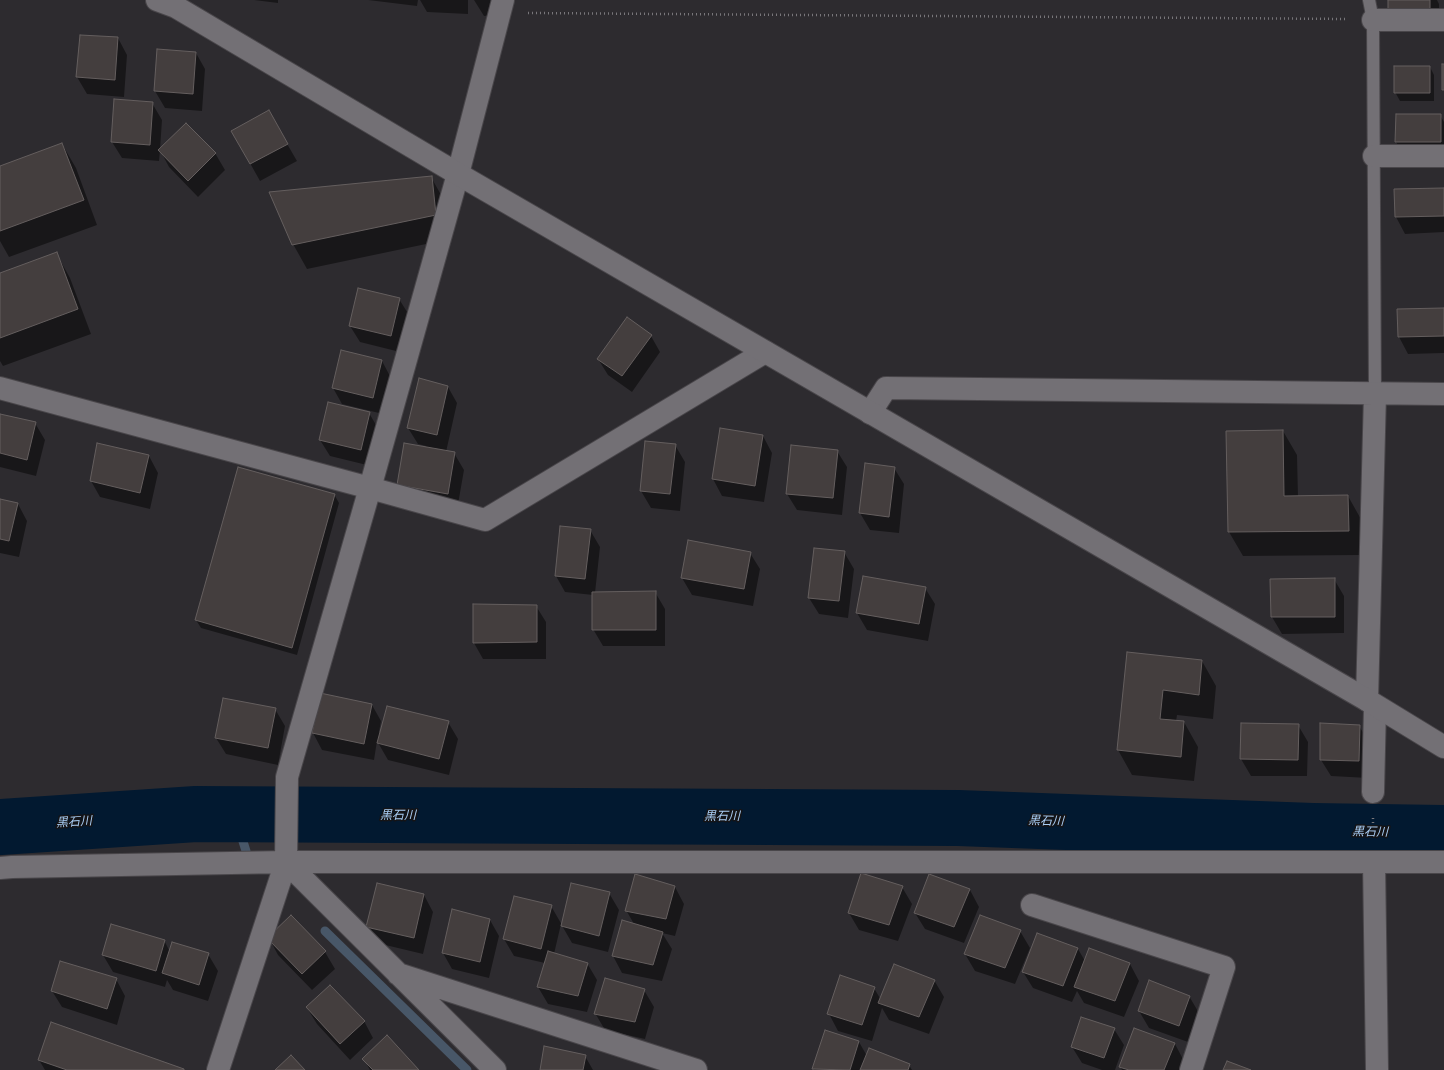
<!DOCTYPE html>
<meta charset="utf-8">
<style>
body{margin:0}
canvas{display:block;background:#2d2b2f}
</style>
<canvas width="1444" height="1070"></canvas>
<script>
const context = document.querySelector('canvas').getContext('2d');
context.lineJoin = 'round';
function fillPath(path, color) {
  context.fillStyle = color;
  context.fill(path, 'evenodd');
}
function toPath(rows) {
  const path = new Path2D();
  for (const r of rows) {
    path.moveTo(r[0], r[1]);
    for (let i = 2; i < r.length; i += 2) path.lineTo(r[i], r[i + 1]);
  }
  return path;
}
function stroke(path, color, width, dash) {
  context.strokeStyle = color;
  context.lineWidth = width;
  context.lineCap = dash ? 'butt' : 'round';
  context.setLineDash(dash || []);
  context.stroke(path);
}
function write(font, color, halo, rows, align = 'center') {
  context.font = font + ' Mulish,"Noto Sans JP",sans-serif';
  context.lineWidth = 3;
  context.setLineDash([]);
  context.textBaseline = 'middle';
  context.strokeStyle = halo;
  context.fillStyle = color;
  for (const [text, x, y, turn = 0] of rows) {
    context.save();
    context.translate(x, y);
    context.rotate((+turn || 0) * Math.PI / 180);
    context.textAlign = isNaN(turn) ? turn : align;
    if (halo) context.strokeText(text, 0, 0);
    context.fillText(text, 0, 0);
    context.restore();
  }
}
const shadow = toPath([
 [254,0,278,0,278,3],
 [368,0,418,0,417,6],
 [420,0,468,0,468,14,427,12],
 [474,0,511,0,512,13,484,16],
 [1389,0,1437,0,1439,4,1439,29],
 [118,38,127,55,124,97,87,94,77,77],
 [158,50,196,53,205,69,202,111,165,108,155,91],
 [1430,67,1434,75,1434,101,1400,101,1395,92],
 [152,103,162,120,160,150,215,153,225,170,198,197,169,167,160,150,159,161,122,158,112,142],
 [268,111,297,161,260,181,232,131],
 [1440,115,1444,122,1444,158,1406,158,1396,142],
 [62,144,76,168,97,225,9,257,0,241,0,167],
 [431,177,445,202,450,239,307,269,293,244],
 [1444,191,1444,232,1405,234,1396,217],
 [56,253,70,278,91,334,3,366,0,361,0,274],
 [399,299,409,315,400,352,360,342,350,326],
 [1444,309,1444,353,1408,354,1399,337],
 [651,336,660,352,632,392,608,375,598,359],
 [382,361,391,378,383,414,342,404,333,388],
 [448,387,457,403,446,452,454,453,464,470,457,510,398,484,426,446,418,444,408,428],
 [369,413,379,430,371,466,330,456,320,440],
 [0,415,35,423,45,440,36,476,0,467],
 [1283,431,1297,455,1298,497,1348,496,1362,521,1362,555,1243,556,1229,532],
 [763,436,772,453,764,502,722,496,713,479],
 [675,445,685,462,680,511,651,508,641,491],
 [837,451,847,467,842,515,797,510,787,494],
 [149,456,158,473,150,509,100,497,91,481],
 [865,464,894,468,904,484,899,533,870,530,860,513],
 [334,494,339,503,297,655,201,628,196,620],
 [0,500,18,504,27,521,19,557,0,553],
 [590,530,600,547,595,593,655,592,665,609,665,646,603,646,593,629,593,595,565,592,556,576],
 [844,552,854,569,848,618,819,614,809,598],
 [750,553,760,569,753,606,692,595,682,578],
 [1334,579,1344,596,1344,633,1282,634,1272,617,1272,580],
 [925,588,935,604,928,641,867,630,857,613],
 [536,606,546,622,546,659,483,659,474,643],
 [1128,653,1202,661,1216,686,1213,719,1177,715,1176,722,1184,722,1198,747,1194,781,1132,775,1118,750],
 [372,705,381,721,379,732,448,722,458,739,449,775,388,760,377,741,374,760,322,750,313,733],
 [275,709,285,726,278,765,226,754,216,738],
 [1298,725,1308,742,1307,776,1251,776,1241,759],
 [1359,726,1369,742,1368,778,1331,776,1321,760],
 [861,875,902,887,912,904,898,941,859,930,849,913],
 [929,875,970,890,979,907,964,943,925,929,915,913],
 [636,876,675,887,684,904,675,936,662,933,672,949,662,981,622,973,613,956,634,924,626,910],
 [609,893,619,910,608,952,572,943,561,924,554,954,587,963,597,980,587,1012,548,1004,538,987,545,963,514,956,504,939,551,906,562,925],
 [424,895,433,912,423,954,377,943,367,927],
 [291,917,325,952,335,969,312,990,278,955,269,938],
 [490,920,499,936,489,978,452,969,443,953],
 [1020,931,1030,948,1015,984,975,971,965,954],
 [1038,934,1078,949,1085,961,1130,964,1139,981,1124,1017,1084,1003,1077,991,1072,1002,1033,988,1023,972],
 [164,940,170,952,208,954,218,971,208,1001,173,990,167,980,165,987,113,972,103,955],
 [116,979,125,996,117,1025,62,1007,52,991],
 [934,980,944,997,929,1034,889,1020,882,1008,872,1041,838,1031,829,1014,874,988,881,1000],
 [644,990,654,1007,645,1039,605,1030,595,1013],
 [1189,996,1199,1013,1188,1042,1149,1028,1139,1011],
 [307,1008,364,1021,373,1038,350,1060,317,1024],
 [1114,1029,1124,1045,1115,1070,1102,1070,1082,1063,1072,1047],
 [1135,1029,1175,1044,1184,1061,1180,1070,1122,1070,1120,1066],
 [825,1031,859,1042,867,1056,909,1065,912,1070,814,1070],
 [585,1056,593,1070,541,1070],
 [364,1059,418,1070,370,1070],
 [39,1060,184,1069,184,1070,45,1070]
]);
const stream = toPath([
 [196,814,241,835,246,851],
 [325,931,467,1070]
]);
const river = toPath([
 [0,827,196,814,958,818,1313,831,1444,833]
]);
const building = toPath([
 [1388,0,1430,0,1430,13,1388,12,1388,0],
 [80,35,118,37,115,80,76,77,80,35],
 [157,49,196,52,193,94,154,91,157,49],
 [1442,64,1444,64,1444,90,1442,90,1442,64],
 [1394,66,1430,66,1430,93,1394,93,1394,66],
 [114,99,153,102,150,145,111,142,114,99],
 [269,110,288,144,250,164,231,131,269,110],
 [1396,114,1441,114,1441,142,1395,142,1396,114],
 [186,123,216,153,188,181,158,150,186,123],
 [62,143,84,200,0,231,0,166,62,143],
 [432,176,436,215,292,245,269,192,432,176],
 [1444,188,1444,216,1395,217,1394,189,1444,188],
 [57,252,78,309,0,338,0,273,57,252],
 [358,288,400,298,391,336,349,326,358,288],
 [1444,308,1444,336,1398,337,1397,309,1444,308],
 [627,317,652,335,622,376,597,359,627,317],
 [341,350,382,360,373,398,332,388,341,350],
 [419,378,448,386,437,435,407,428,419,378],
 [328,402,370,412,361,450,319,440,328,402],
 [0,414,36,422,27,460,0,453,0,414],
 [720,428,763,435,755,486,712,479,720,428],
 [1283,430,1284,496,1348,495,1349,531,1228,532,1226,431,1283,430],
 [645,441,676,444,670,494,640,491,645,441],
 [97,443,149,455,140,493,90,481,97,443],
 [404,443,455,452,448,494,397,485,404,443],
 [791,445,838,450,833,498,786,494,791,445],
 [865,463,895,467,889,517,859,513,865,463],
 [238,467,335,494,292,648,195,620,238,467],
 [0,499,18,503,9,541,0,539,0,499],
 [560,526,591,529,585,579,555,576,560,526],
 [688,540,751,552,744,589,681,578,688,540],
 [814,548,845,551,839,601,808,598,814,548],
 [863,576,926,587,919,624,856,613,863,576],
 [1335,578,1335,617,1271,617,1270,579,1335,578],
 [656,591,656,630,592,630,592,592,656,591],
 [473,604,537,605,537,642,473,643,473,604],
 [1127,652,1202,660,1199,695,1163,690,1160,719,1184,721,1181,757,1117,750,1127,652],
 [320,693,372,704,364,744,312,733,320,693],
 [223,698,276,708,268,748,215,738,223,698],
 [387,706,449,721,439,759,377,743,387,706],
 [1241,723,1299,724,1298,760,1240,759,1241,723],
 [1320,723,1360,725,1359,761,1320,760,1320,723],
 [861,873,903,886,889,925,848,913,861,873],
 [635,874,675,886,666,919,625,911,635,874],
 [929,874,970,889,954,927,914,913,929,874],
 [377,883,424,894,414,938,366,927,377,883],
 [571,883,610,892,599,936,561,926,571,883],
 [514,896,552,905,541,949,503,939,514,896],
 [452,909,490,919,480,962,442,953,452,909],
 [291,915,326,951,302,974,267,938,291,915],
 [980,915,1021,930,1005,968,964,954,980,915],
 [622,920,663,932,653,965,612,956,622,920],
 [111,924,165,940,156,971,102,955,111,924],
 [1037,933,1078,948,1063,986,1022,972,1037,933],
 [172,942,209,953,199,985,162,973,172,942],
 [1089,948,1130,963,1115,1001,1074,987,1089,948],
 [548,951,588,963,578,996,537,987,548,951],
 [60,961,117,978,107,1009,51,991,60,961],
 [894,964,935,980,919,1017,878,1003,894,964],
 [840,975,875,987,862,1025,827,1014,840,975],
 [605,978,645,989,635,1022,594,1014,605,978],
 [1149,980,1190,996,1179,1026,1138,1011,1149,980],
 [330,985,365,1021,340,1044,306,1007,330,985],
 [1081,1017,1115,1028,1104,1058,1071,1047,1081,1017],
 [51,1022,184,1069,184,1070,67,1070,38,1060,51,1022],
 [1134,1028,1175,1043,1164,1070,1129,1070,1119,1067,1134,1028],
 [825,1030,859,1041,850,1070,812,1069,825,1030],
 [387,1035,419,1070,373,1070,362,1059,387,1035],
 [544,1046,586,1055,583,1070,540,1070,544,1046],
 [869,1048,910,1064,908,1070,860,1070,869,1048],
 [291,1055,305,1070,275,1070,291,1055],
 [1227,1061,1251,1070,1223,1070,1227,1061]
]);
const path = toPath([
 [528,13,1347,19],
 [1373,818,1373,835]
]);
const lane = toPath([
 [1369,0,1373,20,1375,394]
]);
const street = toPath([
 [1373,20,1444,20],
 [1374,156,1444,156],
 [0,388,370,488,485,520,765,352],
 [870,413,886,388,1444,394],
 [1367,700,1375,394],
 [1373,792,1375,707],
 [286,862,495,1070],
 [1374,862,1377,1070],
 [0,868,12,867,286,862,1444,862],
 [1032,905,1224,967,1191,1070],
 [398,974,696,1070],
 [218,1070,286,862,287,777,370,488,458,174,503,0]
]);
const secondary = toPath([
 [157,0,176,7,458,174,1367,700,1444,747]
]);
const waterNames = [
 ["黒石川",398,815],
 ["黒石川",722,816],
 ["黒石川",1046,821,2],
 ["黒石川",74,822,-4],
 ["黒石川",1370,832,1]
];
fillPath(shadow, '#0007');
stroke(stream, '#485768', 9);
stroke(river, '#021930', 56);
fillPath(building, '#443e3e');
stroke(building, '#645e5e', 1);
stroke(lane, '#49464a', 14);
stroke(street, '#49464a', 24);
stroke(secondary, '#49464a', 24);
stroke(path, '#78767a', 2.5, [1, 3]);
stroke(lane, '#737075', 12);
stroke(street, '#737075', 22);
stroke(secondary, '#737075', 22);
write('italic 12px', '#a9cef5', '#151416', waterNames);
</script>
